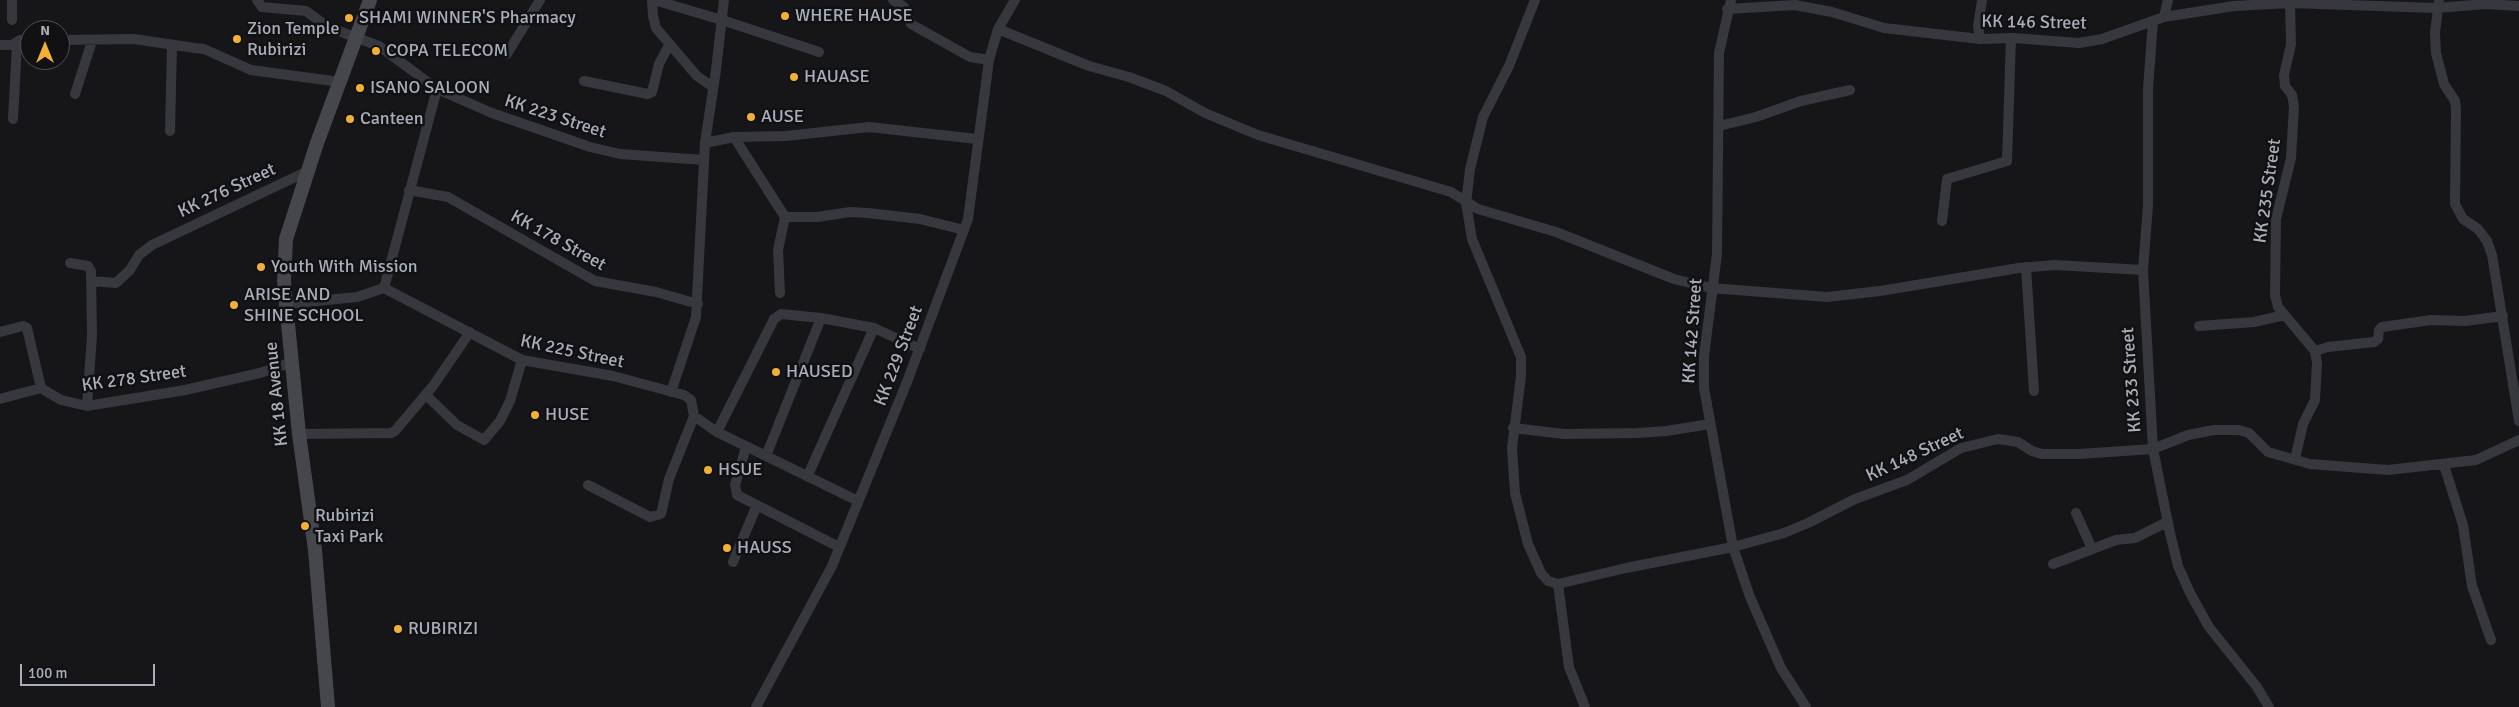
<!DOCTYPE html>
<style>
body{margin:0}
#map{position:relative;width:2519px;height:707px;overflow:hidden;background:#161618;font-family:Signika,sans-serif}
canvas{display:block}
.north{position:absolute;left:20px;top:20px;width:50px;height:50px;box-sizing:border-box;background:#111113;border:1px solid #4d4f55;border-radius:50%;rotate:0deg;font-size:14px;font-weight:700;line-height:20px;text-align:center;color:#a8adb8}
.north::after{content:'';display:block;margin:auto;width:18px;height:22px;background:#f2b134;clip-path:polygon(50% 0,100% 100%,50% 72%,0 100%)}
.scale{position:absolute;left:20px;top:664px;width:135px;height:22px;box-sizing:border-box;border:2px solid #a8adb8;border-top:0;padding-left:6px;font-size:15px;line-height:18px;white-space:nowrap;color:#a8adb8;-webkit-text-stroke:4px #111113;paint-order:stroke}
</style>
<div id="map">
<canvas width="2519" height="707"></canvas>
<div class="north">N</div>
<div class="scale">100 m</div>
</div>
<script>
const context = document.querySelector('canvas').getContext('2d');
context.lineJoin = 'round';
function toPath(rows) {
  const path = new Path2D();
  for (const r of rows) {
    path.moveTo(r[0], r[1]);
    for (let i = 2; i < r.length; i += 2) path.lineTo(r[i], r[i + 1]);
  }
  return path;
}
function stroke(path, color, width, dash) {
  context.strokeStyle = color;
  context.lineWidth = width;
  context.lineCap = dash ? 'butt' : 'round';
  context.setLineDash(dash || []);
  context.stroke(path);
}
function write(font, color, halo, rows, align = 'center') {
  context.font = font + ' Signika,sans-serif';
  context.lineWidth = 5;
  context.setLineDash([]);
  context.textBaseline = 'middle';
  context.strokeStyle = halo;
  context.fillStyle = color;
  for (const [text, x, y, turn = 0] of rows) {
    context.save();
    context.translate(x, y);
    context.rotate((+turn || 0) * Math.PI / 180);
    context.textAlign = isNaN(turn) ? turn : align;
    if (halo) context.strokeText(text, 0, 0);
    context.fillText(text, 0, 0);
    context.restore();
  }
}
const street = toPath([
 [257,0,262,7,306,11,328,27,379,46,437,89,492,113,590,147,620,154,704,160],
 [652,0,653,16,656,28,697,76,713,87],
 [654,0,722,20,819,52],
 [893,0,904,7,911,24,970,57,989,60],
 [1535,0,1509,66,1483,117,1470,169,1466,203,1472,239,1521,357,1521,376,1512,448,1515,493,1528,544,1541,573,1548,581,1558,584,1626,568,1733,547,1784,533,1808,523,1855,499,1907,480,1961,448,1998,439,2018,442,2032,451,2042,454,2079,454,2153,449,2188,435,2214,430,2239,430,2249,433,2268,452,2310,464,2388,470,2476,460,2519,440],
 [1731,0,1719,53,1717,254,1704,356,1704,388,1733,547,1750,597,1781,668,1806,707],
 [2439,0,2435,33,2436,53,2444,84,2455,101,2456,109,2455,204,2463,219,2478,229,2487,241,2492,255,2519,421],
 [2290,3,2291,44,2284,75,2285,86,2292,95,2294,106,2291,158,2276,219,2275,295,2278,307,2315,351,2317,363,2315,400,2303,424,2295,459],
 [1727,9,1795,5,1832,12,1884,28,1980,39,2013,38,2079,43,2102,39,2164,17,2234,6,2290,3,2436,8,2486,4,2519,6],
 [2164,17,2168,0],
 [12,20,12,0],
 [2153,21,2148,89,2148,205,2143,270,2153,449,2170,533,2178,566,2190,593,2209,627,2257,687,2269,707],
 [998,29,1089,66,1129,77,1166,91,1205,113,1258,135,1451,192,1478,209,1556,232,1674,279,1711,288,1827,297,1880,291,2019,268,2055,265,2143,270],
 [1980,39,1978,26,1982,0],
 [60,40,134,39,195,48,204,49,251,70,340,82],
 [0,45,12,45,20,40,30,39],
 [507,54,540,0],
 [584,81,648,94,652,92,659,64,669,45],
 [75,94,92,41],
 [13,119,17,44],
 [1719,126,1756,117,1801,101,1850,90],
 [170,131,172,45],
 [734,137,785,217,817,217,850,212,868,213,920,219,964,230],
 [705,143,734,137,786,136,869,127,977,139],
 [409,190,448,197,595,281,656,292,698,304],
 [1942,221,1947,179,2007,161,2011,38],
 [70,263,88,266,91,271,92,336,87,406],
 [2026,267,2034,391],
 [92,281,116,283,130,270,139,255,152,245,308,171],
 [384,288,437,89],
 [780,293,778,250,785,217],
 [286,304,357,297,384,288,522,360,613,376,684,395,691,400,694,416,717,432,858,501],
 [2199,326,2254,322,2285,315],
 [0,332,23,326,27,328,41,388,61,400,87,406,185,390,260,373,292,362],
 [2315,351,2328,347,2374,342,2378,339,2379,330,2382,327,2431,320,2465,321,2503,316],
 [671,392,696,317,705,143,716,70,724,0],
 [426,395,457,425,484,440,500,421,510,401,522,360],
 [0,399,41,388],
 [1513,428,1564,434,1638,433,1666,431,1710,424],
 [717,432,774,319,781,314,821,318,874,328,920,349],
 [299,434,391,433,395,431,433,386,470,332],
 [746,447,735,485,737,495,839,547],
 [766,456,821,318],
 [2444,465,2463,525,2472,586,2491,640],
 [808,475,874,328],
 [588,485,650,517,661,514,669,479,694,416],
 [2076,513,2092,549],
 [733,562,757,505],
 [2053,564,2116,540,2135,538,2167,522],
 [1558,584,1569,667,1585,707],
 [756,707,832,566,907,382,968,219,989,60,998,29,1015,0]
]);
const secondary = toPath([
 [328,707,315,550,299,434,286,304,284,281,286,239,317,143,370,0]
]);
const markers = [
 [785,16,5,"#f2b134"],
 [349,18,5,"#f2b134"],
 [237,39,5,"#f2b134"],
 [376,51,5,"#f2b134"],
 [794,77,5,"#f2b134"],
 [360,88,5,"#f2b134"],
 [751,117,5,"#f2b134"],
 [350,119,5,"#f2b134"],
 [261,267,5,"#f2b134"],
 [234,305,5,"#f2b134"],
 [776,372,5,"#f2b134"],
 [535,415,5,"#f2b134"],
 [708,470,5,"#f2b134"],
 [305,526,5,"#f2b134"],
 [727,548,5,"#f2b134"],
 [398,629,5,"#f2b134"]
];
const poiNames = [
 ["WHERE HAUSE",795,16],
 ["SHAMI WINNER'S Pharmacy",359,18],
 ["Zion Temple",247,29],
 ["Rubirizi",247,50],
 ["COPA TELECOM",386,51],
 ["HAUASE",804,77],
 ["ISANO SALOON",370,88],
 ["AUSE",761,117],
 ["Canteen",360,119],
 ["Youth With Mission",271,267],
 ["ARISE AND",244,295],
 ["SHINE SCHOOL",244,316],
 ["HAUSED",786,372],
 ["HUSE",545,415],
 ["HSUE",718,470],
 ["Rubirizi",315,516],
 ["Taxi Park",315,537],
 ["HAUSS",737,548],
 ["RUBIRIZI",408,629]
];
const streetNames = [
 ["KK 146 Street",2034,23,1],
 ["KK 223 Street",555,117,18],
 ["KK 276 Street",227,191,-25],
 ["KK 235 Street",2268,191,-82],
 ["KK 178 Street",558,241,29],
 ["KK 142 Street",1693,331,-86],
 ["KK 225 Street",572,352,12],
 ["KK 229 Street",899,356,-69],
 ["KK 278 Street",134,379,-8],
 ["KK 233 Street",2132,380,-94],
 ["KK 18 Avenue",277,394,-96],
 ["KK 148 Street",1915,455,-25]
];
stroke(street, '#37383d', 10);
stroke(secondary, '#45474d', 14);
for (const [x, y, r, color] of markers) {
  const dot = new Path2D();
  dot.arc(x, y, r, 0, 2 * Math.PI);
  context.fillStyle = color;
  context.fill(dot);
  stroke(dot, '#111113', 2);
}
write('18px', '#a8adb8', '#111113', poiNames, 'left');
write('18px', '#a8adb8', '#111113', streetNames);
</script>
